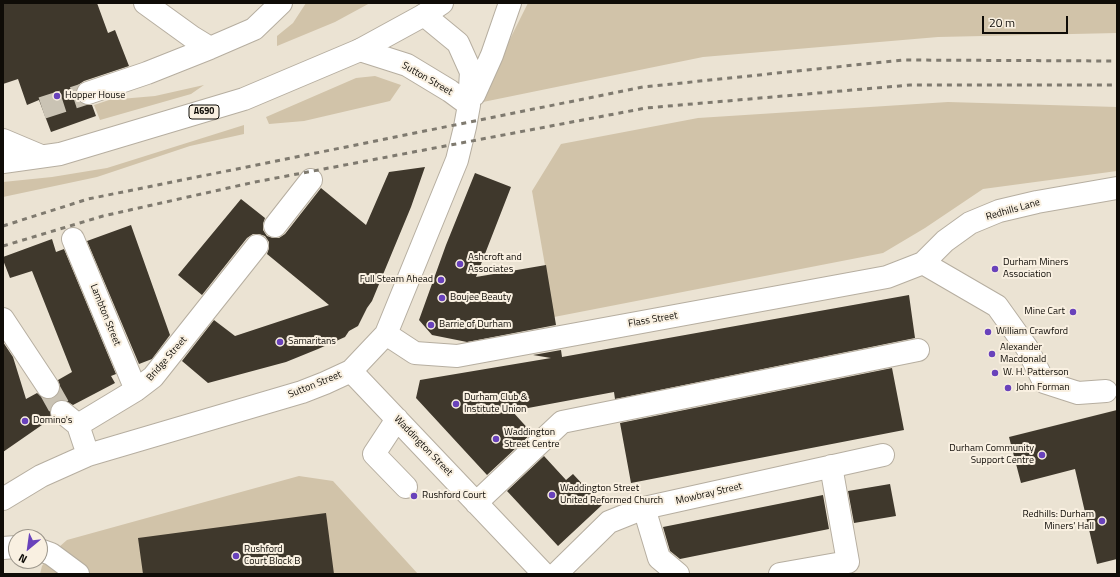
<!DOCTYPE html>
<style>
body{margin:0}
#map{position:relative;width:1120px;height:577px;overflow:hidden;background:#ebe3d3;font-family:"Titillium Web",sans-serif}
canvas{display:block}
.frame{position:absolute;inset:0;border:4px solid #0f0c07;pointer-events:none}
.north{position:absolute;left:8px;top:529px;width:40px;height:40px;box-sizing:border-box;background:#f9f0e1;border:1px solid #9b958a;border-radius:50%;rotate:209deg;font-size:11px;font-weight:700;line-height:16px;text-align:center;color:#0f0c07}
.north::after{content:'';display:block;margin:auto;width:14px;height:18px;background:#6942bb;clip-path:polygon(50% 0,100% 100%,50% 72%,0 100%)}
.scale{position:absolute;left:982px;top:16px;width:86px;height:18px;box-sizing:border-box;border:2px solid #0f0c07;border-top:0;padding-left:5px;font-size:12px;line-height:14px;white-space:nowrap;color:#0f0c07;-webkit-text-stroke:3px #f9f0e1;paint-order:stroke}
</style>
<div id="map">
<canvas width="1120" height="577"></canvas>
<div class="frame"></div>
<div class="north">N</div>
<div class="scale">20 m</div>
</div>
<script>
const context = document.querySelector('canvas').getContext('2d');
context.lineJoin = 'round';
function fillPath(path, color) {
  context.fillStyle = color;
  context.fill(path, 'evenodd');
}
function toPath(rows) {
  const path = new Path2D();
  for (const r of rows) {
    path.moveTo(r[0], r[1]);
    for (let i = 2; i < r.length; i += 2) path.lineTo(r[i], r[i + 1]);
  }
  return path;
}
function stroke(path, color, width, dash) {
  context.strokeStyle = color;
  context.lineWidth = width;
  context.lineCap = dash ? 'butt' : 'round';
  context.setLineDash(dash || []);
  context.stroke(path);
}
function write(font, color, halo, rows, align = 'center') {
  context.font = font + ' "Titillium Web",sans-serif';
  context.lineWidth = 4;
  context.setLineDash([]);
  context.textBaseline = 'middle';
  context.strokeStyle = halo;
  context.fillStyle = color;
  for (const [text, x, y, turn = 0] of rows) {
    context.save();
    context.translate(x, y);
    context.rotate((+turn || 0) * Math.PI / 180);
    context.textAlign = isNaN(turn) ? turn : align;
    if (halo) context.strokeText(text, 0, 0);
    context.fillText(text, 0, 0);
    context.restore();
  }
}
const green = toPath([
 [306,3,370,3,335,22,277,46,277,36,293,23],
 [528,3,1117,3,1117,33,938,37,703,57,483,102,501,57],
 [375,76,401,85,390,101,304,121,269,124,266,117,356,78],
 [204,85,191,94,100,120,94,105,109,100,155,96],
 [948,102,1117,107,1117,171,983,189,925,228,883,253,554,317,532,191,561,144,698,118],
 [244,125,244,134,190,146,97,177,3,197,3,182,52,177,107,168],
 [299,476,333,481,418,574,40,574,42,566,51,554,67,540]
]);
const building = toPath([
 [3,3,97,3,108,33,115,30,129,66,84,81,78,85,76,91,76,97,80,103,85,105,92,105,96,116,51,132,39,100,27,105,18,79,3,84],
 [425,167,411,207,372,301,367,308,358,326,349,331,345,337,318,349,286,362,208,383,182,361,214,320,235,336,329,305,267,254,269,248,269,242,265,236,259,234,253,234,247,238,202,295,178,275,241,199,265,218,263,224,263,230,267,236,273,238,279,238,285,234,321,188,366,225,389,172],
 [475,173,511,187,476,277,546,265,556,325,467,342,432,335,419,320,446,245],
 [131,225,170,335,152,359,139,364,87,241],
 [52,239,56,252,64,249,116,374,111,376,115,383,73,405,64,400,57,401,52,404,50,410,52,418,3,452,3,342,13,357,26,399,37,393,43,398,48,399,55,398,59,392,60,386,58,380,72,372,32,271,10,278,3,260,3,257],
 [909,295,915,338,615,399,614,392,512,411,532,433,487,475,416,398,420,380,551,358,533,355,561,350,562,357],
 [892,368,904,430,631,483,620,423],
 [1117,410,1117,559,1097,564,1075,469,1021,483,1009,437],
 [544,456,566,480,573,474,602,505,558,546,507,491],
 [890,484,896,516,854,523,848,491],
 [823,495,829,529,680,559,670,551,663,527],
 [326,513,334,574,143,574,138,538]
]);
const minorTunnel = toPath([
 [42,108,88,93],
 [48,387,62,412]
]);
const minor = toPath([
 [145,3,192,37,210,48,254,29,281,3],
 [360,50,407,65,450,91,469,105],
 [88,93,147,73,210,48],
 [474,95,492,55,510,3],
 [275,226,311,180],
 [73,239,136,390],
 [923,263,997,306,1027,348,1044,382,1078,393,1106,391],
 [3,319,48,387],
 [386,334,415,353,457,356,887,277,923,263,945,241,970,223,999,211,1037,202,1117,188],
 [351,371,544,574],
 [62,412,78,425],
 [397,419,374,454,406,487],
 [88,455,78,425,136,390,153,377,257,246],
 [3,499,41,476,88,455,302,392,325,383,351,371,386,334,457,160,465,127,469,105,471,72,458,43,424,15],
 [476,503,562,422,918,350],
 [644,508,659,558,678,574],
 [3,548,16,547],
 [40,550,51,554,78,574],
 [556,574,609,522,644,508,883,455],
 [780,574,848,562,831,466]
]);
const highway = toPath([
 [3,140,41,156],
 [3,162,60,154,244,99,360,50,424,15,442,3]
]);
const rail = toPath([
 [3,226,88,199,643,87,903,60,1117,61],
 [3,246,103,216,255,182,646,108,910,85,1117,85]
]);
const markers = [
 [57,96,4,"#6942bb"],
 [460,264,4,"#6942bb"],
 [995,269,4,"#6942bb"],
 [441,280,4,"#6942bb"],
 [442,298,4,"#6942bb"],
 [1073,312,4,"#6942bb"],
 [431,325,4,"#6942bb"],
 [988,332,4,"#6942bb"],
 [280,342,4,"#6942bb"],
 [992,354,4,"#6942bb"],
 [995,373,4,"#6942bb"],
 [1008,388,4,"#6942bb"],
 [456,404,4,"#6942bb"],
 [25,421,4,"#6942bb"],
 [496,439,4,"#6942bb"],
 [1042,455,4,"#6942bb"],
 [552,495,4,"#6942bb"],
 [414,496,4,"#6942bb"],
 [1102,521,4,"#6942bb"],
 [236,556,4,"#6942bb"]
];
const shields = [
 [204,112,30]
];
const shieldNames = [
 ["A690",204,112]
];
const streetNames = [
 ["Sutton Street",427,79,30],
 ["Redhills Lane",1013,210,-16],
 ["Lambton Street",105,315,68],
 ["Flass Street",653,320,-10],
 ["Bridge Street",167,359,-49],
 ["Sutton Street",315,385,-22],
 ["Waddington Street",423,446,46],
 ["Mowbray Street",709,494,-13]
];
const poiNames = [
 ["Hopper House",65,96],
 ["Ashcroft and",468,258],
 ["Associates",468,270],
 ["Durham Miners",1003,263],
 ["Association",1003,275],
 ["Full Steam Ahead",433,280,"right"],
 ["Boujee Beauty",450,298],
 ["Mine Cart",1065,312,"right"],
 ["Barrie of Durham",439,325],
 ["William Crawford",996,332],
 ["Samaritans",288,342],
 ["Alexander",1000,348],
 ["Macdonald",1000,360],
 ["W. H. Patterson",1003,373],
 ["John Forman",1016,388],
 ["Durham Club &",464,398],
 ["Institute Union",464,410],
 ["Domino's",33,421],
 ["Waddington",504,433],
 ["Street Centre",504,445],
 ["Durham Community",1034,449,"right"],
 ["Support Centre",1034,461,"right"],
 ["Waddington Street",560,489],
 ["United Reformed Church",560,501],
 ["Rushford Court",422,496],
 ["Redhills: Durham",1094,515,"right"],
 ["Miners' Hall",1094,527,"right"],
 ["Rushford",244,550],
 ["Court Block B",244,562]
];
fillPath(green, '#d1c3a9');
fillPath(building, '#3f382c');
stroke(minorTunnel, '#cac3b4', 22, [22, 11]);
stroke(minor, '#b6aea0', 24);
stroke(highway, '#b6aea0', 24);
stroke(minor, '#fff', 22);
stroke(highway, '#fff', 22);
stroke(rail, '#7f7a6f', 3, [5, 5]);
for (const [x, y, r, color] of markers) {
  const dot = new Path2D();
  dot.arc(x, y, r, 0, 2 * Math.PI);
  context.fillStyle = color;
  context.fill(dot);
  stroke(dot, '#f9f0e1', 1.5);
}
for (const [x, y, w] of shields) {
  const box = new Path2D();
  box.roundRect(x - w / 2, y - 7, w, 14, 3);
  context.fillStyle = '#f9f0e1';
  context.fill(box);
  stroke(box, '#0f0c07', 1);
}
write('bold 9px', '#0f0c07', null, shieldNames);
write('10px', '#0f0c07', '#f9f0e1', streetNames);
write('10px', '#0f0c07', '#f9f0e1', poiNames, 'left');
</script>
